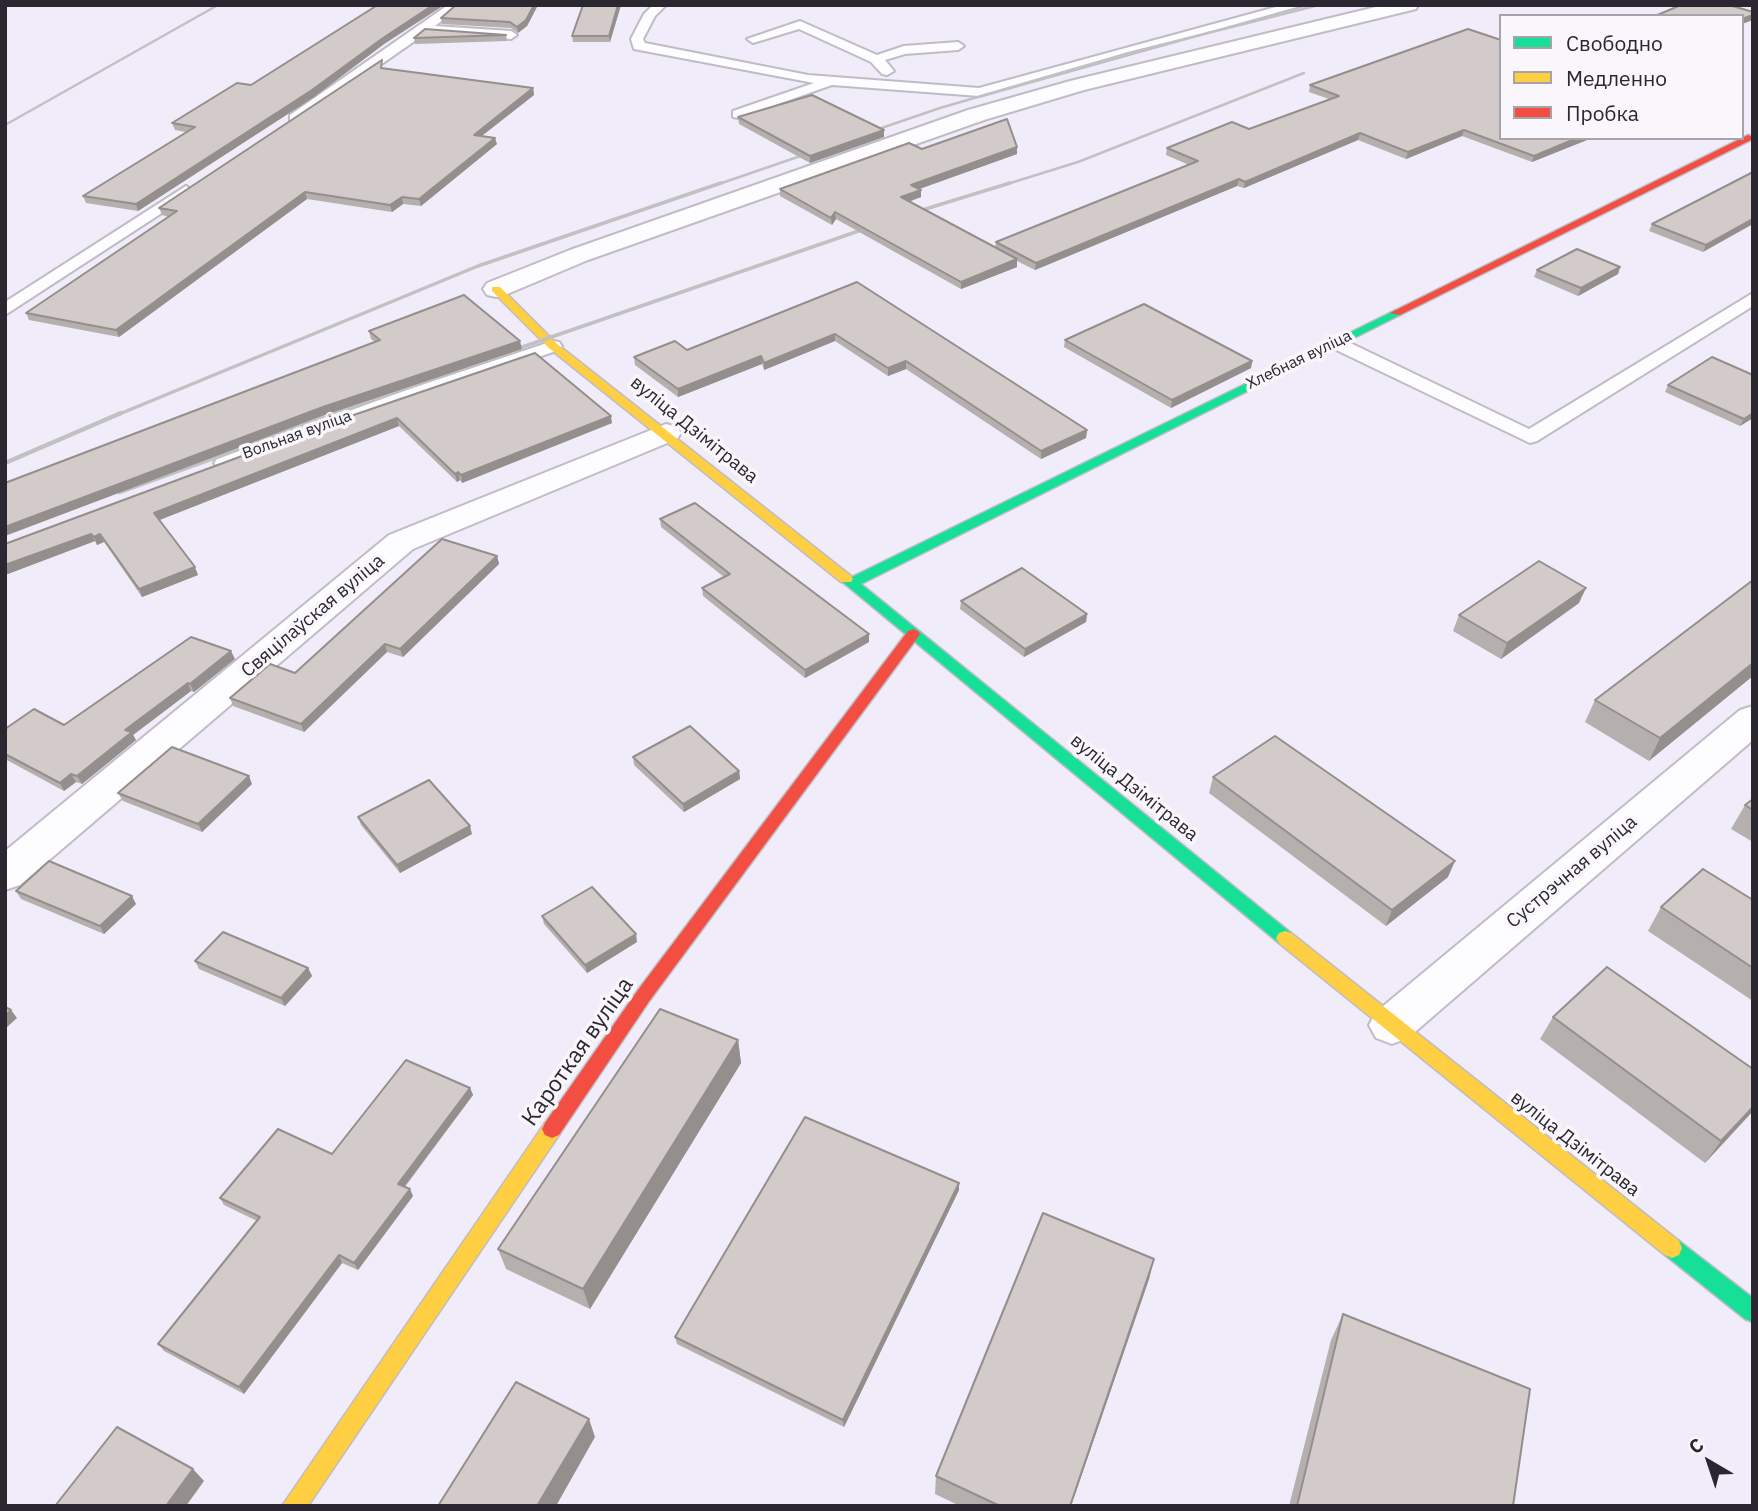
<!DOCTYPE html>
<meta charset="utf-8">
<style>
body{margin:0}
#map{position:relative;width:1758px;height:1511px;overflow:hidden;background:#f0ecf9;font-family:"IBM Plex Sans",sans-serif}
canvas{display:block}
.frame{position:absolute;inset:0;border:7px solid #2a2730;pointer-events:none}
.legend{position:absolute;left:1499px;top:14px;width:245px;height:126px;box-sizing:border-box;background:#f9f7fc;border:2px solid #a6a4aa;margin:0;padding:9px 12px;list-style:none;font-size:21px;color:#2a2730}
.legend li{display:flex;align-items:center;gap:14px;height:35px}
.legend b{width:35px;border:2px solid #a6a4aa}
.north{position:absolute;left:1674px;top:1427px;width:70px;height:70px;-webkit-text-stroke:5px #f9f7fc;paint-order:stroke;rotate:321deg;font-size:19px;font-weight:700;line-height:28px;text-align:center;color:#2a2730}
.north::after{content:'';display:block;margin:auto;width:24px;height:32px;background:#2a2730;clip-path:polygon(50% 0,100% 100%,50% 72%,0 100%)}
</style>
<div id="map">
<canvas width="1758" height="1511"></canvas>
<div class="frame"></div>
<ul class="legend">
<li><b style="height:9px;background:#16e098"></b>Свободно</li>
<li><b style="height:9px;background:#ffcf43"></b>Медленно</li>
<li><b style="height:9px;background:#f24e42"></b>Пробка</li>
</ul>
<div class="north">С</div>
</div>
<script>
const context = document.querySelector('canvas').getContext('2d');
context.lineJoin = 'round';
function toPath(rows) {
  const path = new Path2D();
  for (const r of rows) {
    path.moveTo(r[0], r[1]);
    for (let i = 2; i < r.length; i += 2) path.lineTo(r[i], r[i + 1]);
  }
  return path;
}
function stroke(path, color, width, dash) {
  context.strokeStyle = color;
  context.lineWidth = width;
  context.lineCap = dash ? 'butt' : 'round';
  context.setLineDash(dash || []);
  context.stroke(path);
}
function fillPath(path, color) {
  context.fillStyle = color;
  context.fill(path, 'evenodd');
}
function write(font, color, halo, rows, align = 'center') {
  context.font = font + ' "IBM Plex Sans",sans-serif';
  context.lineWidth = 7;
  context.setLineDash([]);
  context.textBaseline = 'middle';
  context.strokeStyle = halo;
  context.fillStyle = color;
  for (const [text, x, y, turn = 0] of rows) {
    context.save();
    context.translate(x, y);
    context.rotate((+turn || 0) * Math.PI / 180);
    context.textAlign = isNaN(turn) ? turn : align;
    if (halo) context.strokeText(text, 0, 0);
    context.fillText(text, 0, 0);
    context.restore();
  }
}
const lane = toPath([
 [448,5,462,5,435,26,511,31,517,35,511,39,426,33,300,121,290,121,290,115,448,5],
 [653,5,666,5,655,16,643,39,645,43,808,75,979,88,1283,5,1304,5,979,96,832,85,738,118,733,117,733,111,814,83,634,49,631,39,644,14,653,5],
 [800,21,877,55,904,46,958,42,964,46,958,50,905,54,885,60,894,71,887,75,882,74,871,62,799,29,753,43,747,39,800,21],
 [186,186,194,191,191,194,5,315,5,302,186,186],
 [1753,293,1753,306,1537,441,1530,443,1330,347,1327,343,1336,338,1342,339,1529,429,1753,293],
 [553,341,559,342,562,346,559,350,340,425,231,467,217,467,214,463,217,459,326,417,553,341]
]);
const street = toPath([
 [1384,5,1418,5,1416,9,1084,90,984,120,588,260,505,295,496,297,487,295,483,289,487,283,570,250,968,110,1070,81,1384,5],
 [666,424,677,427,681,433,677,439,413,549,20,885,5,890,5,851,389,535,666,424],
 [1753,706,1753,740,1408,1038,1392,1044,1376,1038,1369,1025,1376,1012,1740,710,1753,706]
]);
const fast = toPath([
 [1396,310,1400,311,1400,315,861,584,1291,933,1294,938,1291,943,1285,945,1279,943,839,579,846,575,852,577,1396,310],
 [1672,1238,1679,1241,1753,1298,1753,1322,1745,1319,1665,1255,1662,1248,1665,1241,1672,1238]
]);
const slow = toPath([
 [492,287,500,287,557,344,851,576,853,579,851,582,841,582,549,348,492,291,492,287],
 [1285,931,1291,933,1679,1241,1682,1248,1679,1255,1672,1258,1665,1255,1279,943,1276,938,1279,933,1285,931],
 [552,1120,559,1123,562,1129,559,1135,308,1506,282,1506,545,1123,552,1120]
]);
const jam = toPath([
 [1748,135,1751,136,1751,140,1400,315,1390,313,1748,135],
 [913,629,918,631,920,634,918,637,650,1000,559,1135,552,1138,545,1135,542,1129,545,1123,638,990,908,631,913,629]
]);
const railFar2 = toPath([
 [5,125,218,5],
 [861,135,940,108,1129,53,1319,5],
 [716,185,818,150],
 [1004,185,1078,162,1304,73]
]);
const railFar1 = toPath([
 [906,215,1010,183],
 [502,354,876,225],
 [117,415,478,266,721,183],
 [333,415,459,369]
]);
const rail = toPath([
 [5,463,121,413],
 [120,492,338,413]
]);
const wall = toPath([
 [372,5,444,5,384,44,314,97,138,211,86,203,83,196,186,132,175,130,172,123,251,85,372,9],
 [456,5,538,5,527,26,518,33,511,28,442,24,441,18],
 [583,5,621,5,610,42,573,42,572,36],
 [506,35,507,41,415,44,414,38],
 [383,68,533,88,534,95,482,136,497,144,421,206,403,204,392,212,307,199,119,337,29,320,26,313,169,217,162,215,159,208],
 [1310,85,1592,138,1532,162,1462,136,1406,159,1358,140,1244,188,1237,186,1035,270,1017,261,1017,267,961,289,836,219,832,225,780,196,780,189,922,149,1017,154,919,189,921,197,909,202,995,248,996,242,1189,165,1166,155,1167,148,1249,129,1329,99,1309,92],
 [738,117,884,137,810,163,739,124],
 [1753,172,1703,252,1649,231,1652,224],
 [1620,267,1618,274,1578,296,1534,277,1537,270],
 [857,282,1087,430,1086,438,1041,459,906,369,888,376,835,341,764,370,762,364,678,397,635,365,634,357,687,350],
 [369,331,522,349,325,415,375,342,371,339],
 [1065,340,1252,361,1251,368,1171,408,1064,347],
 [535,353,612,423,462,483,460,480,457,482,399,426,159,520,198,575,142,597,104,542,97,545,95,541,5,575,5,544],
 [1753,375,1753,418,1740,426,1665,392,1668,385],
 [660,519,869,642,805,678,703,596,702,588,724,577,661,527],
 [497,556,499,564,403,657,387,652,304,732,233,706,230,698,295,673],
 [1753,580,1649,761,1585,722,1595,700],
 [961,601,1087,614,1086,622,1024,657,960,609],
 [1579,603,1501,659,1453,631,1459,615],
 [235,659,194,692,191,691,133,735,136,740,82,784,76,782,64,791,5,759,5,729,64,725],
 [633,757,739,771,740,779,684,812,634,765],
 [1213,777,1448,877,1386,926,1209,793],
 [252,784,202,832,123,801,118,793],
 [1753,799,1753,842,1731,829,1745,805],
 [358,817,472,834,400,873,361,825],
 [16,891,136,904,104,934,21,899],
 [1753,900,1753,1001,1648,931,1661,907],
 [542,916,637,942,587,973,544,924],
 [195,961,308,968,312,976,285,1006,199,969],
 [1553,1017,1753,1069,1753,1111,1705,1163,1540,1039],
 [738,1040,741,1063,590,1309,506,1269,498,1249],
 [470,1088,473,1095,405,1187,413,1196,358,1270,342,1263,244,1394,164,1351,158,1344,257,1221,224,1205,220,1198,332,1154],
 [959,1183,959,1190,844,1427,677,1344,675,1337],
 [1154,1259,1149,1279,1071,1506,960,1506,935,1494,936,1476],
 [1343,1314,1513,1506,1289,1506,1331,1340]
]);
const shadedWall = toPath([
 [433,5,444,5,384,44,314,97,138,211,136,204],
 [534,5,538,5,527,26,518,33,517,27],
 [618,5,621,5,610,42,609,36],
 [1753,15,1753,20,1742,24,1742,19],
 [533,88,534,95,475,141,474,135],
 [884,130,884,137,810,163,810,156],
 [1464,130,1462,136,1406,159,1408,152],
 [1360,133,1358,140,1244,188,1245,182],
 [495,138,497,144,421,206,419,199],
 [1577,138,1592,138,1532,162,1534,156],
 [1017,147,1017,154,911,192,911,185],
 [1239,179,1237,186,1035,270,1036,263],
 [921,190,921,197,901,204,901,197],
 [305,192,307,199,119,337,116,330],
 [402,197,403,204,392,212,390,205],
 [835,212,836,219,832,225,831,218],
 [1753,219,1753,224,1703,252,1706,245],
 [1017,259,1017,267,961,289,961,282],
 [1620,267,1618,274,1578,296,1581,288],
 [835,334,835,341,764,370,764,363],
 [520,341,522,349,325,415,5,536,5,527,323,407],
 [761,356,762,364,678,397,678,389],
 [906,361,906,369,888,376,888,368],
 [1252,361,1251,368,1171,408,1172,400],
 [1753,413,1753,418,1740,426,1744,419],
 [611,416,612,423,462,483,461,475],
 [397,418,399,426,157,521,154,513],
 [1087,430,1086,438,1041,459,1041,451],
 [458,472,460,480,457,482,455,474],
 [91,534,95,541,5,575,5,565],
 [100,534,104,542,97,545,94,537],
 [497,556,499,564,403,657,400,649],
 [195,567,198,575,142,597,139,589],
 [1586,588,1579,603,1501,659,1507,643],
 [1087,614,1086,622,1024,657,1025,649],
 [869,634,869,642,805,678,805,670],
 [385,644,387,652,304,732,301,724],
 [231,651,235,659,194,692,190,684],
 [1753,663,1753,676,1649,761,1660,738],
 [188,683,191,691,133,735,136,740,82,784,77,776,125,730],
 [739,771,740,779,684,812,683,804],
 [71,774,76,782,64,791,60,783],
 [249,776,252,784,202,832,198,824],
 [470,826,472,834,400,873,397,865],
 [1455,861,1448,877,1386,926,1392,910],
 [132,896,136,904,104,934,100,926],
 [636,934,637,942,587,973,585,965],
 [308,968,312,976,285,1006,281,998],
 [11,1010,17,1018,5,1029,5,1016],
 [738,1040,741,1063,590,1309,583,1289],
 [470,1088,473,1095,401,1191,398,1184],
 [1753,1107,1753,1111,1705,1163,1721,1141],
 [959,1183,959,1190,844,1427,843,1420],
 [410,1189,413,1196,358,1270,354,1263],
 [339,1255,342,1263,244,1394,239,1387],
 [1154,1259,1149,1279,1071,1506,1070,1506],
 [589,1419,595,1437,556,1506,537,1506],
 [193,1469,204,1481,186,1506,166,1506]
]);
const building = toPath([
 [372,5,433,5,383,38,312,90,136,204,83,196,195,127,172,123,237,83,251,85,376,6,371,6,372,5],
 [456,5,534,5,526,20,517,27,510,22,441,18,456,5],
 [583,5,618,5,609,36,572,36,583,5],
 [1681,5,1729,5,1753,12,1753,15,1742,19,1742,16,1655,16,1681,5],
 [425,29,506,35,414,38,425,29],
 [1468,29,1501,40,1501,138,1577,138,1534,156,1464,130,1408,152,1360,133,1245,182,1239,179,1036,263,996,242,1198,161,1167,148,1232,122,1249,129,1339,96,1310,85,1468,29],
 [382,60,381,68,533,88,474,135,495,138,419,199,402,197,390,205,305,192,116,330,26,313,177,211,159,208,382,60],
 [812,95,884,130,810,156,738,117,812,95],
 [1007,119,1017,147,911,185,921,190,901,197,1017,259,961,282,835,212,831,218,780,189,909,143,922,149,1007,119],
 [1753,172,1753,219,1706,245,1652,224,1753,172],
 [1577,249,1620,267,1581,288,1537,270,1577,249],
 [857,282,1087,430,1041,451,906,361,888,368,835,334,764,363,761,356,678,389,634,357,675,341,687,350,857,282],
 [464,295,520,341,323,407,5,527,5,483,380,340,369,331,464,295],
 [1144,304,1252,361,1172,400,1065,340,1144,304],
 [535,353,611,416,461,475,458,472,455,474,397,418,154,513,195,567,139,589,100,534,94,537,91,534,5,565,5,544,339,420,535,353],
 [1712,357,1753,375,1753,413,1744,419,1668,385,1712,357],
 [695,503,869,634,805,670,702,588,730,574,660,519,695,503],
 [442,539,497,556,400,649,385,644,301,724,230,698,270,664,295,673,442,539],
 [1539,561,1586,588,1507,643,1459,615,1539,561],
 [1022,568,1087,614,1025,649,961,601,1022,568],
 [1753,580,1753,663,1660,738,1595,700,1753,580],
 [191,637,231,651,190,684,188,683,125,730,132,732,77,776,71,774,60,783,5,754,5,729,34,709,64,725,191,637],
 [690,726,739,771,683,804,633,757,690,726],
 [1275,736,1455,861,1392,910,1213,777,1275,736],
 [172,747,249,776,198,824,118,793,172,747],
 [429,780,470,826,397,865,358,817,429,780],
 [1753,799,1753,810,1745,805,1753,799],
 [49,861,132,896,100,926,16,891,49,861],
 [1703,869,1753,900,1753,968,1661,907,1703,869],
 [592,887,636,934,585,965,542,916,592,887],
 [223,932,308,968,281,998,195,961,223,932],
 [1607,967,1753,1069,1753,1107,1721,1141,1553,1017,1607,967],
 [5,1007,11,1010,5,1016,5,1007],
 [660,1009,738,1040,583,1289,498,1249,660,1009],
 [406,1060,470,1088,398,1184,410,1189,354,1263,339,1255,239,1387,158,1344,260,1217,220,1198,278,1129,332,1154,406,1060],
 [805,1117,959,1183,843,1420,675,1337,805,1117],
 [1043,1213,1154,1259,1070,1506,1000,1506,936,1476,1043,1213],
 [1343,1314,1530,1389,1513,1506,1297,1506,1343,1314],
 [516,1382,589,1419,537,1506,438,1506,516,1382],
 [117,1427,193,1469,166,1506,55,1506,117,1427]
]);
const farStreetnames = [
 ["Хлебная вуліца",1299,360,-26],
 ["Вольная вуліца",297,435,-20]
];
const streetNames = [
 ["вуліца Дзімітрава",694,430,39],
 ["Свяцілаўская вуліца",313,616,-40],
 ["вуліца Дзімітрава",1134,788,39],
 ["Сустрэчная вуліца",1572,872,-40],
 ["вуліца Дзімітрава",1575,1144,38]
];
const nearStreetnames = [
 ["Кароткая вуліца",578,1052,-55]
];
stroke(lane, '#c0bcc6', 4);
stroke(street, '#c0bcc6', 4);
stroke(fast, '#c0bcc6', 3);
stroke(slow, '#c0bcc6', 3);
stroke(jam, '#c0bcc6', 3);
fillPath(lane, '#fdfcfe');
fillPath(street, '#fdfcfe');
fillPath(fast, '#16e098');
fillPath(slow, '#ffcf43');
fillPath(jam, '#f24e42');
stroke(railFar2, '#c1c1c3', 2.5);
stroke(railFar1, '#c1c1c3', 3.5);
stroke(rail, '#c1c1c3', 4.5);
fillPath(wall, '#b5afad');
fillPath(shadedWall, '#948e8d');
fillPath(building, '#d3cbc9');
stroke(building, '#948e8d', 2);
write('16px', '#2a2730', '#f9f7fc', farStreetnames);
write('19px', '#2a2730', '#f9f7fc', streetNames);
write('23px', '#2a2730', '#f9f7fc', nearStreetnames);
</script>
